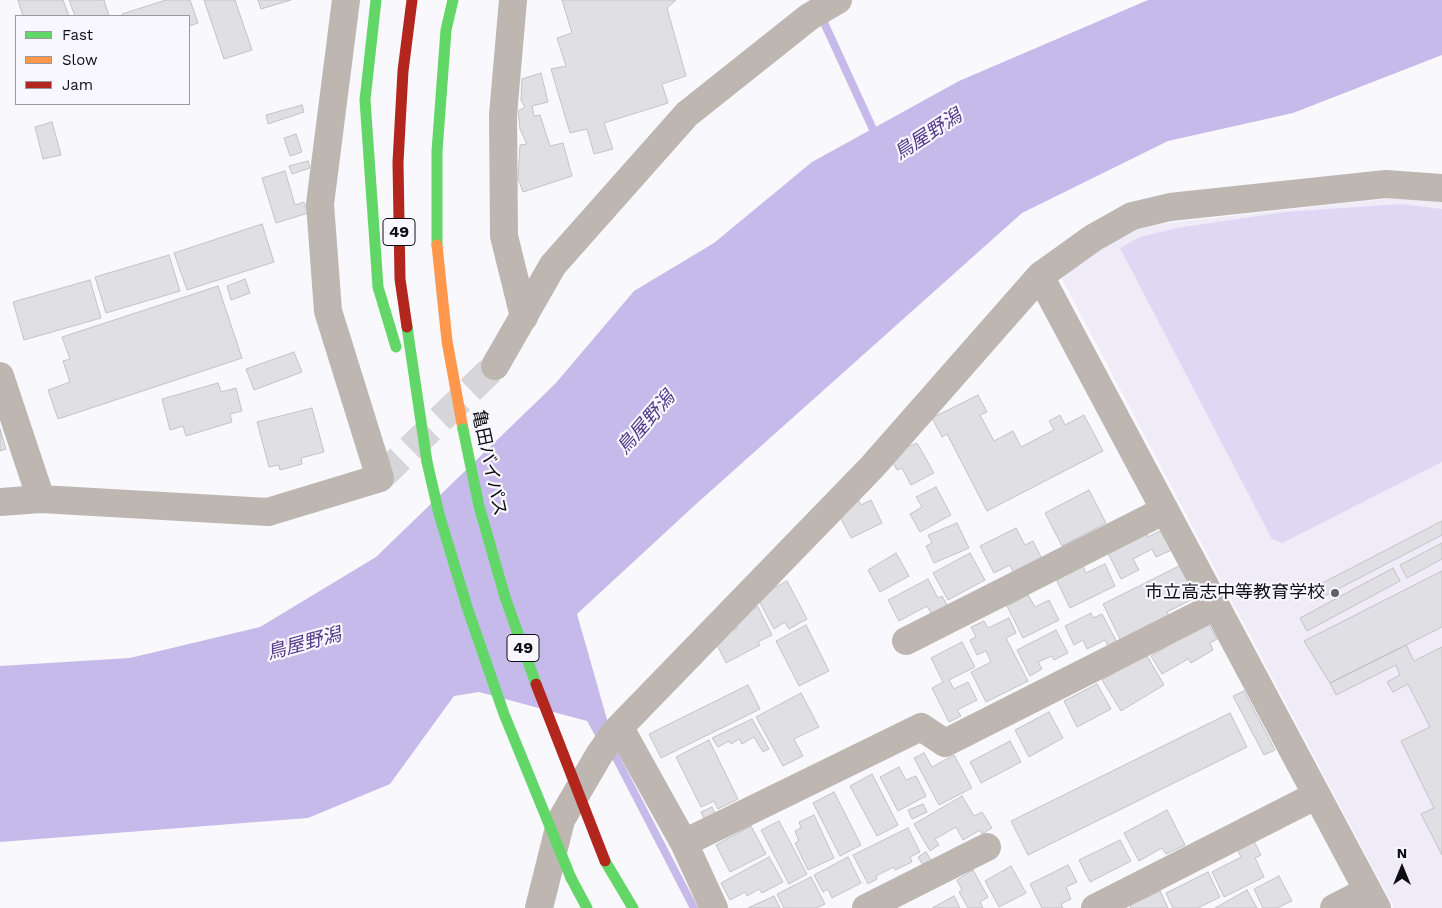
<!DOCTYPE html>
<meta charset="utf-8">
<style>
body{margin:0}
#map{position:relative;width:1442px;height:908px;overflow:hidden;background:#f9f8fd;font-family:"Work Sans",sans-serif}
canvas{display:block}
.legend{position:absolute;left:15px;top:15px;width:175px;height:90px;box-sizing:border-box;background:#f8f6ff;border:1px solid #9a99a0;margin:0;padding:6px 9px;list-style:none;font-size:15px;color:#0e0d12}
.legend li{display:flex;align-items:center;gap:10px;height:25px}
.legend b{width:25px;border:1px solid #9a99a0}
.north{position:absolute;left:1377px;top:843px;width:50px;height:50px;-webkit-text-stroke:4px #f8f6ff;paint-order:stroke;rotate:0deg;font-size:14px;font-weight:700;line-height:20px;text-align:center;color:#0e0d12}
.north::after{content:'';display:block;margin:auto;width:18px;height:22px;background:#0e0d12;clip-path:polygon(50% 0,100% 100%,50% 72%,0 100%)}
</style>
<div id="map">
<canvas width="1442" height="908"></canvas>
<ul class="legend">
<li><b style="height:6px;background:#63d668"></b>Fast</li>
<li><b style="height:6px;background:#ff974d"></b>Slow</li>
<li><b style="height:6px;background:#b3261e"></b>Jam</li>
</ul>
<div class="north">N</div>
</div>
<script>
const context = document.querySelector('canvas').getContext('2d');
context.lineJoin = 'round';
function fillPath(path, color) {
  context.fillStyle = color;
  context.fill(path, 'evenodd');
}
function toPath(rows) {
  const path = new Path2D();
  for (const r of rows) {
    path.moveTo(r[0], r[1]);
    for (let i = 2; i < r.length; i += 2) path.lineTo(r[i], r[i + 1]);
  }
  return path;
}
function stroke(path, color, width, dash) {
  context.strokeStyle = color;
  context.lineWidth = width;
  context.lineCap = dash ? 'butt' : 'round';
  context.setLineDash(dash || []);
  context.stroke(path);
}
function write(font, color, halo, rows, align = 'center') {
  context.font = font + ' "Work Sans","Noto Sans JP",sans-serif';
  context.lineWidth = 4.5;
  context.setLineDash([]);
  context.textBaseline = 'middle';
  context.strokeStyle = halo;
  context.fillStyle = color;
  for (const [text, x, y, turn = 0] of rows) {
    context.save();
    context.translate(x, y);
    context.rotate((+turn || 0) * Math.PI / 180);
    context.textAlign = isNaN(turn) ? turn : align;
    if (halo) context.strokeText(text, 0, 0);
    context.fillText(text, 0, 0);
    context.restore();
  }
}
const built = toPath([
 [1420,195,1442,200,1442,908,1394,908,1062,279,1083,258,1141,226]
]);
const green = toPath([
 [1401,204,1442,209,1442,462,1282,543,1272,539,1120,248,1140,237,1177,228,1285,212]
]);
const water = toPath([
 [1148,0,1442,0,1442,55,1293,113,1168,141,1022,213,695,505,577,614,608,723,597,739,587,721,479,692,454,696,390,784,308,818,0,842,0,666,130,658,260,627,376,557,555,384,634,291,714,243,812,162,959,81]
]);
const stream = toPath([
 [821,16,877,138],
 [611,748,694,908]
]);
const building = toPath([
 [18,0,63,0,69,16,23,16,18,0],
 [69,0,104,0,109,16,75,16,69,0],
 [166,0,190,0,198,23,189,26,189,16,123,16,122,14,166,0],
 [204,0,235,0,252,50,224,59,204,0],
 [258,0,291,0,261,9,258,0],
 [562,0,676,0,667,8,686,76,662,84,668,103,604,123,613,149,594,154,587,129,570,133,551,69,566,66,557,38,572,33,562,0],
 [541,73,548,102,532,106,534,116,540,115,550,146,563,143,572,176,523,192,518,179,520,145,527,144,520,129,518,111,525,107,521,100,522,79,541,73],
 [302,105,304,112,268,124,266,115,302,105],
 [52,122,61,155,43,159,35,127,52,122],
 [296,134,302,152,290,156,284,138,296,134],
 [308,161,310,168,292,174,289,166,308,161],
 [285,171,295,205,304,202,308,213,276,223,262,178,285,171],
 [262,224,274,262,187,290,174,253,262,224],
 [169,255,180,291,106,313,95,277,169,255],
 [245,279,250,293,231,300,227,286,245,279],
 [90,280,101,318,24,340,13,302,90,280],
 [218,286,242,358,58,419,48,390,70,382,63,361,70,359,62,337,218,286],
 [294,352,302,372,254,390,246,369,294,352],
 [218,383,221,392,236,388,242,411,230,414,232,422,186,436,183,426,170,430,162,399,218,383],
 [978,395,987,412,980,415,994,441,1013,431,1021,447,1054,430,1049,421,1060,415,1065,425,1084,415,1103,451,987,511,947,434,942,437,932,418,978,395],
 [312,408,324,452,301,458,302,464,280,470,279,465,269,467,257,422,312,408],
 [0,429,6,449,0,451,0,429],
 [907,442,910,446,917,443,934,473,911,485,902,468,897,470,891,459,907,442],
 [936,487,951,515,920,532,910,514,922,507,916,497,936,487],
 [1089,490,1106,523,1062,546,1045,513,1089,490],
 [858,499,861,505,871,500,882,523,851,538,836,509,858,499],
 [1442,521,1442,535,1315,601,1309,590,1442,521],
 [957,523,969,548,934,563,926,546,932,543,928,535,957,523],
 [1016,528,1025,545,1033,541,1043,561,1015,576,1010,565,994,573,980,546,1016,528],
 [1164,529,1174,549,1156,557,1152,549,1133,559,1139,570,1121,579,1108,553,1147,534,1148,537,1164,529],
 [1442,543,1442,559,1407,578,1400,565,1442,543],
 [896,553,909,576,880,592,868,570,896,553],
 [970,553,985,580,948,600,933,573,970,553],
 [1105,564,1115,586,1070,608,1056,579,1083,566,1086,573,1105,564],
 [1181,565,1197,597,1167,612,1172,622,1121,641,1103,604,1181,565],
 [1393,568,1400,581,1307,631,1300,618,1393,568],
 [1442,571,1442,627,1330,683,1304,641,1442,571],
 [928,579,938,598,942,596,951,612,935,620,927,606,899,621,888,600,928,579],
 [787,581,807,619,789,629,785,622,774,629,757,597,787,581],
 [1028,595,1035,607,1049,600,1059,620,1023,638,1007,606,1028,595],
 [758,607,772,635,758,642,760,645,726,663,714,639,737,628,731,617,758,607],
 [1091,613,1093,618,1102,614,1119,646,1110,650,1105,640,1087,649,1083,640,1074,645,1065,626,1091,613],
 [1009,618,1016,633,1006,638,1028,681,986,702,971,672,991,662,986,651,977,655,970,640,976,637,971,627,984,621,988,628,1009,618],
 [1207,622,1217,639,1210,643,1213,650,1191,663,1188,659,1162,674,1151,656,1207,622],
 [806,625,829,671,799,686,776,641,806,625],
 [1056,630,1068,653,1054,660,1052,656,1038,662,1042,669,1030,676,1017,650,1056,630],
 [962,642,975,667,949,680,954,689,968,682,977,700,957,710,961,716,949,722,932,688,943,682,931,658,962,642],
 [1406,645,1414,661,1442,647,1442,855,1421,814,1434,808,1401,741,1430,727,1408,684,1393,692,1387,682,1400,675,1396,665,1336,695,1330,683,1406,645],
 [1146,654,1164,685,1121,711,1102,680,1146,654],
 [1097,684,1111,709,1077,727,1064,701,1097,684],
 [748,685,760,709,661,758,649,734,748,685],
 [1244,691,1275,750,1264,755,1233,696,1244,691],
 [801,693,819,727,794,739,803,756,783,766,756,717,801,693],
 [1049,712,1063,738,1029,757,1015,730,1049,712],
 [1230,713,1247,747,1028,855,1011,821,1230,713],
 [752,719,769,749,763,752,754,737,742,744,739,739,731,744,729,741,718,747,712,738,752,719],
 [709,740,738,799,718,809,714,801,701,807,676,757,709,740],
 [1010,741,1021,762,981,783,970,762,1010,741],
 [924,753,932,767,954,755,972,788,939,805,914,758,924,753],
 [899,767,906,780,916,776,926,796,898,811,880,777,899,767],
 [872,774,898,825,877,836,850,786,872,774],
 [834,792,861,845,840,856,813,803,834,792],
 [962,796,974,816,982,812,992,828,982,834,980,830,963,840,956,827,935,839,939,845,930,851,914,824,962,796],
 [923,804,927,812,912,819,908,810,923,804],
 [712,807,716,815,705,820,701,812,712,807],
 [1167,810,1185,845,1166,854,1162,848,1139,861,1124,833,1167,810],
 [814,815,834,858,808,870,795,843,799,841,795,831,801,828,799,822,814,815],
 [779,821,807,874,789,884,761,830,779,821],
 [751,826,766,854,730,872,716,845,751,826],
 [908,828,920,852,910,857,912,862,895,870,894,867,876,876,877,879,868,884,853,855,908,828],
 [1253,839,1261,855,1255,858,1264,877,1224,897,1212,872,1241,857,1236,847,1253,839],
 [1120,840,1131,861,1090,882,1079,860,1120,840],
 [926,852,931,860,923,865,918,857,926,852],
 [769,857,783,882,762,893,759,889,747,896,745,892,730,900,721,883,769,857],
 [848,857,861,883,832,898,828,889,823,892,814,875,848,857],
 [1068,865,1077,882,1066,887,1071,899,1061,904,1063,908,1042,908,1030,884,1068,865],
 [1011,866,1026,893,999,907,985,881,1011,866],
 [973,870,988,897,980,902,983,908,968,908,959,892,962,890,957,880,973,870],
 [1208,872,1220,897,1198,908,1173,908,1166,893,1208,872],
 [1279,876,1292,901,1277,908,1263,908,1254,889,1279,876],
 [811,877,825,904,816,908,784,908,777,894,811,877],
 [1247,890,1257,908,1215,908,1247,890],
 [1160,891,1168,908,1131,908,1130,905,1160,891],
 [774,896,780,908,748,908,774,896],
 [954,896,960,908,932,908,954,896]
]);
const streetTunnel = toPath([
 [380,478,495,366]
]);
const street = toPath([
 [513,0,503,115,504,236,524,317],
 [1040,276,1377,908],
 [495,366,553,265,687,114,809,17,838,0],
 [0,376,41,499],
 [0,502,41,499,268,512,380,478,328,311,320,204,346,0],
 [906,641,1165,510],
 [620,728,684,843,714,908],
 [684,843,921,727,945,743,1216,606],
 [539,908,561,820,599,755,615,732,872,467,1040,276,1093,238,1132,216,1170,207,1386,184,1442,188],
 [866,908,987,847],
 [1095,908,1317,795],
 [1334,908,1367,891]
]);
const fast = toPath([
 [376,0,365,100,378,287,396,347],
 [437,245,437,151,446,30,453,0],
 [407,327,427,462],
 [605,861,633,908],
 [571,878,587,908]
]);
const slow = toPath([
 [437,245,447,341,463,429]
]);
const jam = toPath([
 [407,327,400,279,398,162,403,71,412,0]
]);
const fastBridge = toPath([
 [463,429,479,506,505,597,536,684],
 [427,462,439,514,468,610,504,714,571,878]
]);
const jamBridge = toPath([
 [536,684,605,861]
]);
const markers = [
 [1335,593,5,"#605f64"]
];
const shields = [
 [399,232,32],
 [523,648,32]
];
const shieldNames = [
 ["49",399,232],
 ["49",523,648]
];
const streetNames = [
 ["亀田バイパス",489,463,78]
];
const poiNames = [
 ["市立高志中等教育学校",1325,593]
];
const waterNames = [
 ["鳥屋野潟",928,135,-33],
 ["鳥屋野潟",646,423,-49],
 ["鳥屋野潟",304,644,-15]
];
fillPath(built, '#efecf8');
fillPath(green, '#ded8f4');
fillPath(water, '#c5bae9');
stroke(stream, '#c5bae9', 8);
fillPath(building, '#e0dfe3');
stroke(building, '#c3c2c7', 1);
stroke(streetTunnel, '#d6d5da', 28, [28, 14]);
stroke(street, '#bdb6b1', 28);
stroke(fast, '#63d668', 11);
stroke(slow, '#ff974d', 11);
stroke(jam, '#b3261e', 11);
stroke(fastBridge, '#63d668', 11);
stroke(jamBridge, '#b3261e', 11);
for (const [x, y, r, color] of markers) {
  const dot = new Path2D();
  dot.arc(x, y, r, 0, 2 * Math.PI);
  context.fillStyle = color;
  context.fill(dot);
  stroke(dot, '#f8f6ff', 2);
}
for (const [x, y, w] of shields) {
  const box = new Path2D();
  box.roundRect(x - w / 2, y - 13.5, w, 27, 4);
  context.fillStyle = '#f8f6ff';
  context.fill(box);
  stroke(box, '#0e0d12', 1);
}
write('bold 16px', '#0e0d12', null, shieldNames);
write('18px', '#0e0d12', '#f8f6ff', streetNames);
write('18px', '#0e0d12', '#f8f6ff', poiNames, 'right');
write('italic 19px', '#523988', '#f8f6ff', waterNames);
</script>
